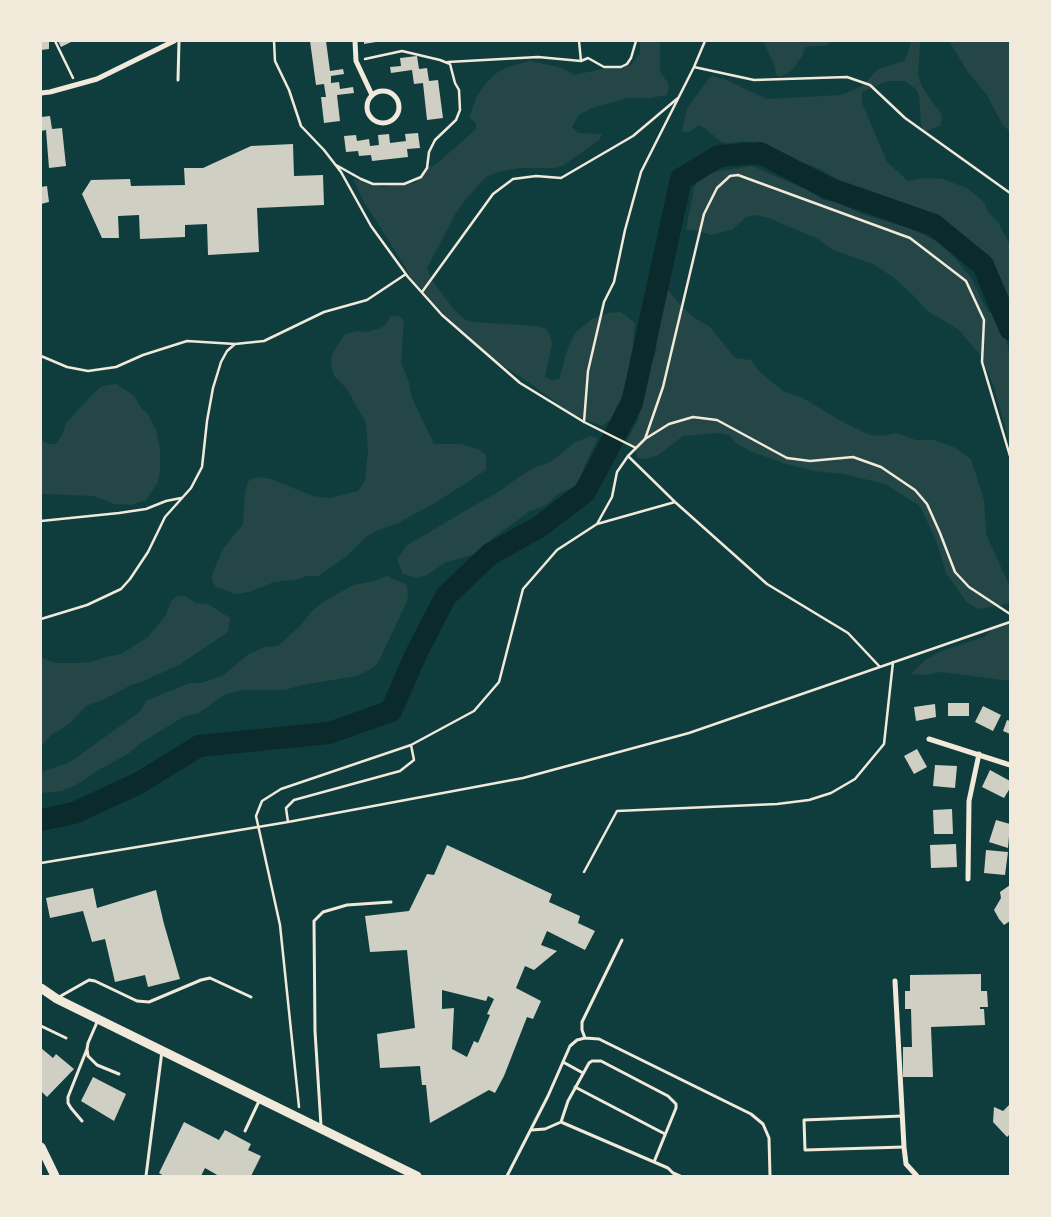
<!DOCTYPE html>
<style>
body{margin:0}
#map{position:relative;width:1051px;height:1217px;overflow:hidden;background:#0f3d3e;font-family:"PT Sans Narrow",sans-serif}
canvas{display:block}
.frame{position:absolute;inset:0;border:42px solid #f1e9da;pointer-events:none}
</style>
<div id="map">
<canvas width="1051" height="1217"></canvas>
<div class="frame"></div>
</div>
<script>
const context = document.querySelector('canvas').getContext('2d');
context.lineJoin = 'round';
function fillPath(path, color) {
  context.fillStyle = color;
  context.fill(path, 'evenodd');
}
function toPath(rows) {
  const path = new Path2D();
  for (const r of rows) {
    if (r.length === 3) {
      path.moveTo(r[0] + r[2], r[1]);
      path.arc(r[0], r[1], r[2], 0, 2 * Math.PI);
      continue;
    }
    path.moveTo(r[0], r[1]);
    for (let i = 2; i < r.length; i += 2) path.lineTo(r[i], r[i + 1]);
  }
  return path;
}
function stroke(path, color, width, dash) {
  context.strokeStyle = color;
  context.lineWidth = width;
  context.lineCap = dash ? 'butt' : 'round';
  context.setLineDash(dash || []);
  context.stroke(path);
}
const green = toPath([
 [640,41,660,41,660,71,669,85,667,95,650,98,628,98,592,108,579,115,572,127,578,133,602,134,599,140,564,165,554,168,521,168,508,170,498,172,486,177,465,200,456,213,427,268,432,280,455,311,466,320,473,322,537,326,546,329,550,335,552,344,545,377,552,380,559,379,568,348,575,333,592,319,608,313,621,312,635,323,631,373,626,389,610,420,602,426,572,414,531,384,493,359,428,299,423,294,431,282,420,290,414,284,404,265,364,202,353,179,366,180,382,187,391,185,415,183,421,177,427,168,433,166,441,160,476,129,476,123,469,117,477,96,486,83,499,71,511,66,530,61,562,68,574,75,602,69,618,69,632,64,640,53],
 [763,41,832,41,827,45,806,47,801,58,791,71,780,77,776,75,775,66],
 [911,41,920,41,918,75,922,86,930,99,941,113,942,119,940,126,924,132,921,124,919,96,917,90,905,81,887,81,862,92,862,103,887,162,908,181,925,178,943,179,967,188,984,202,988,212,998,222,1010,245,1010,300,995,270,973,247,968,239,932,218,922,215,900,206,888,198,847,185,820,169,807,164,789,160,778,153,757,145,747,141,727,143,720,141,706,129,698,125,690,132,682,132,687,108,711,76,724,79,767,99,841,95,862,86,878,69,904,61,908,53],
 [949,41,1010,41,1010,132,1002,124,987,95,968,72],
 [752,166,807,190,823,200,834,201,862,214,908,228,922,234,938,242,955,258,972,279,987,310,1002,322,1010,356,1010,445,993,384,980,355,959,330,926,310,915,297,893,277,873,264,833,250,818,239,769,218,755,215,746,217,733,229,711,235,695,230,686,230,694,188,698,181,708,173],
 [666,287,677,301,693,317,709,326,735,358,751,360,759,371,783,391,803,398,841,421,870,435,883,436,896,433,916,440,934,440,954,447,971,459,984,500,986,534,1010,587,1010,603,981,609,976,608,966,601,946,573,936,540,920,506,885,484,843,474,814,471,783,463,750,451,737,444,729,435,719,433,683,436,657,456,645,459,637,458,636,449,631,446,627,440,638,420,646,381,656,351,658,329,662,316,662,302],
 [391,316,398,316,404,320,401,363,409,382,411,396,434,444,461,444,478,449,486,455,486,470,435,503,398,523,376,531,365,538,347,556,318,576,307,576,295,580,274,582,249,592,236,594,216,587,212,580,213,572,223,549,243,524,245,492,249,480,258,477,271,479,313,496,329,498,358,491,365,480,368,451,366,423,347,389,334,376,331,364,332,354,345,334,357,331,367,332,378,329,384,326],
 [117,384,134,396,141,408,148,414,156,430,160,449,160,471,158,482,146,500,131,505,114,504,94,496,41,494,41,440,49,444,56,444,63,434,66,423,92,395,99,388,107,385],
 [590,436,598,438,585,465,580,478,574,487,558,494,545,506,530,511,493,538,477,554,446,562,427,575,417,578,403,574,397,560,406,546,475,505,497,493,513,481,532,469,552,461,574,443],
 [387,576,407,585,408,599,378,663,371,669,356,676,302,685,285,690,243,690,225,694,199,713,185,716,170,725,141,743,128,754,100,769,76,785,62,791,41,793,41,772,68,763,80,755,141,711,146,701,189,683,201,683,222,676,249,654,265,647,278,646,301,625,311,612,323,602,353,585,374,581],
 [178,596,186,596,195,603,208,604,230,618,228,632,179,665,141,682,131,685,103,700,86,706,69,724,51,735,41,747,41,657,55,663,78,663,91,662,106,657,121,654,148,637,166,615,171,601],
 [1010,622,1010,681,941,672,925,675,911,674,924,661,941,651,984,637,995,626]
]);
const river = toPath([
 [41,820,74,813,139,783,199,746,329,733,391,711,417,652,446,596,490,554,539,527,585,492,632,403,681,179,719,156,760,153,828,188,934,225,983,265,1010,329]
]);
const building = toPath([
 [41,41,49,41,49,49,41,50],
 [58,41,73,41,61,47],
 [310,41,326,41,330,71,343,69,344,74,331,76,331,83,339,82,340,89,353,87,354,93,337,95,340,121,324,123,321,97,326,97,324,84,316,85],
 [364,41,376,41,376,42,364,44],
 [417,56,419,69,427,68,429,81,438,80,443,118,427,120,423,83,414,84,412,70,391,73,390,67,401,66,400,58],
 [50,116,52,129,62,128,66,166,49,168,46,130,41,131,41,117],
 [418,133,420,148,407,149,408,157,372,161,371,155,359,156,358,151,346,152,344,136,356,135,357,141,369,139,370,146,379,145,378,135,389,134,390,143,406,141,405,134],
 [293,144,294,176,323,175,324,205,257,208,259,252,208,255,207,224,185,225,185,237,140,239,139,215,118,216,119,238,102,238,82,194,91,180,130,179,131,186,185,185,184,168,203,168,251,146],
 [47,186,49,202,41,204,41,187],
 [948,703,969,703,969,716,948,716],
 [935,704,936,717,916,721,914,707],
 [983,706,1001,715,993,731,975,722],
 [1007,720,1010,721,1010,734,1003,731],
 [917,749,927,767,914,774,904,756],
 [935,765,957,766,955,788,933,786],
 [990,770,1010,781,1010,788,1004,798,982,787],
 [952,809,953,834,934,834,933,810],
 [996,820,1010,824,1008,848,989,842],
 [956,844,957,867,931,868,930,845],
 [447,845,552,894,549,902,580,916,578,923,595,931,585,950,547,931,541,945,557,951,534,970,525,966,516,988,541,1001,533,1019,527,1017,504,1076,495,1093,489,1090,430,1123,426,1085,422,1085,420,1066,380,1068,377,1034,415,1028,407,950,370,952,365,916,409,911,427,874,434,875],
 [442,990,486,1001,488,996,494,999,487,1014,490,1015,478,1043,474,1041,467,1057,452,1049,454,1008,442,1009],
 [986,850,1008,852,1005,875,984,873],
 [1010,885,1010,921,1004,925,999,919,994,910,1001,898,1000,892],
 [93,888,97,908,156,890,164,924,180,979,148,987,145,975,115,982,105,939,92,942,83,911,50,918,46,898],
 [981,974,981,991,987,991,988,1007,980,1007,980,1009,984,1009,985,1025,931,1027,933,1077,903,1077,903,1047,912,1047,911,1009,905,1009,905,991,910,991,910,975],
 [41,1048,53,1058,56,1054,74,1069,47,1097,41,1091],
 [93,1077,126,1094,114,1121,81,1101],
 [1010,1104,1010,1134,1007,1137,993,1122,994,1107,1003,1111],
 [184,1122,219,1140,225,1130,251,1144,248,1150,261,1156,251,1176,219,1176,205,1168,201,1176,164,1176,159,1173]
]);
const path = toPath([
 [55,41,73,78],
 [274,41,275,61,289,90,301,126,324,150,341,172,371,226,408,277,442,315,520,383,584,422,636,448],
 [581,61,588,58,604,67,621,67,627,64,631,58,636,41],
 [448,62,538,57,581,61,579,41],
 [694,67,754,80,847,77,870,85,905,118,1010,193],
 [336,165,361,179,373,184,404,184,421,177,427,168,429,152,435,140,456,120,460,110,459,90,455,83,450,64,440,60,402,51,365,59],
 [422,292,493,194,513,179,536,176,561,178,633,136,678,98],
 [41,356,67,367,88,371,116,367,143,355,187,341,235,344,264,341,324,312,367,300,406,274],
 [584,422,588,371,604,302,614,282,625,230,641,172,694,67,705,41],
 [645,439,663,387,704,214,717,188,730,176,738,175,910,238,966,281,984,320,982,362,1010,456],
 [628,456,675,502,767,584,848,633,880,667],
 [41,521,119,513,146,509,166,501,181,498],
 [597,524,612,497,617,472,628,456,645,439,669,424,693,417,717,420,787,458,810,461,853,457,881,467,915,490,927,504,940,533,955,572,969,587,1010,614],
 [41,619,87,605,121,589,130,579,148,552,165,517,191,488,202,467,207,421,213,388,221,362,227,351,235,344],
 [288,822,286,808,294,800,400,771,414,760,411,745],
 [41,863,288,822,523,778,689,733,1010,622],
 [584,872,617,811,777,804,809,800,831,793,855,779,884,744,893,662],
 [299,1107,280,925,256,816,262,801,281,789,411,745,474,711,499,682,523,589,557,550,597,524,675,502]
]);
const service = toPath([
 [178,80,179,41],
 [59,997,89,980,95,981,137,1001,149,1002,201,980,210,978,251,997],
 [98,1020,88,1043,87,1049,88,1056,97,1065,119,1074],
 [41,1026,66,1038],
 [585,1038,582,1030,582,1022,622,940],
 [563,1062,583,1073],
 [575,1087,665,1134],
 [902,1116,804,1120,805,1150,904,1147],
 [82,1121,71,1108,68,1103,68,1097,87,1049],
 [561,1122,668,1168,673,1173,680,1176],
 [321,1126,315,1031,314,921,323,912,347,905,391,902],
 [531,1130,545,1129,561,1122,568,1101,589,1063,592,1061,601,1061,668,1096,676,1104,676,1108,654,1162],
 [245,1131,260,1099],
 [146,1176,162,1051],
 [507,1176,548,1096,570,1046,577,1040,585,1038,599,1039,751,1114,763,1124,769,1138,770,1176]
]);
const minor = toPath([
 [355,41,356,61,372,95],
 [383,107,16],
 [41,93,50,92,97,79,174,41],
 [929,739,1010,765],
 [968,879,969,801,979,754],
 [895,981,904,1147,906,1164,917,1176]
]);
const secondary = toPath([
 [41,988,57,999,417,1176],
 [41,1147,55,1176]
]);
fillPath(green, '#244646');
stroke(river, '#0a2a2b', 22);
fillPath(building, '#cfcfc3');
stroke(path, '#f1e9da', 2.5);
stroke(service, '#f1e9da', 3);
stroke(minor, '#f1e9da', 5);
stroke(secondary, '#f1e9da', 9);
</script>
